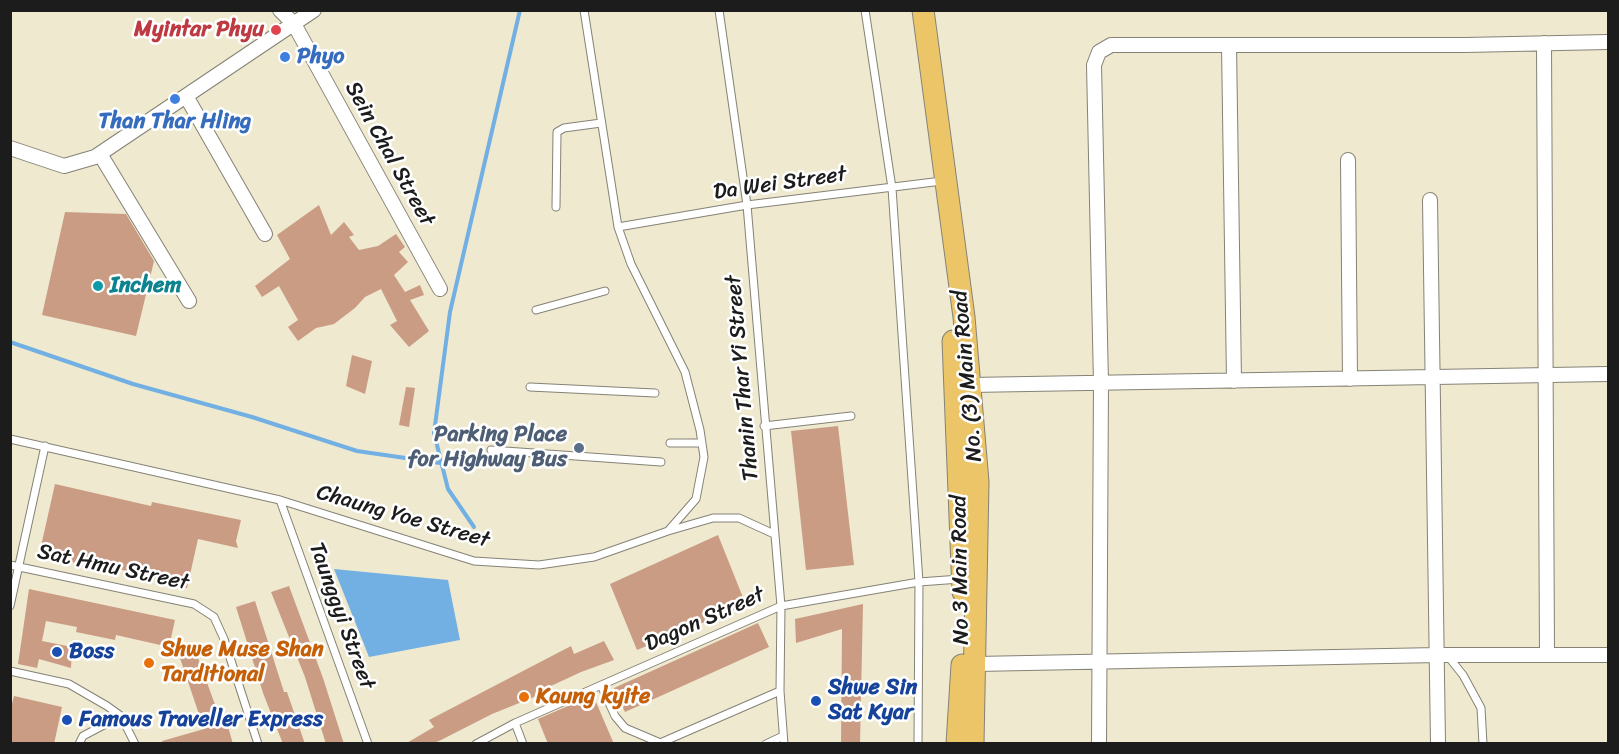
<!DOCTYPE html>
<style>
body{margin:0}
#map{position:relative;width:1619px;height:754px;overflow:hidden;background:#eee9cf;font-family:Sriracha,sans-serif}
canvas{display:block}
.frame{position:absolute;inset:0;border:12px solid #1c1c1c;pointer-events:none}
</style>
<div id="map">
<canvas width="1619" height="754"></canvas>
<div class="frame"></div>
</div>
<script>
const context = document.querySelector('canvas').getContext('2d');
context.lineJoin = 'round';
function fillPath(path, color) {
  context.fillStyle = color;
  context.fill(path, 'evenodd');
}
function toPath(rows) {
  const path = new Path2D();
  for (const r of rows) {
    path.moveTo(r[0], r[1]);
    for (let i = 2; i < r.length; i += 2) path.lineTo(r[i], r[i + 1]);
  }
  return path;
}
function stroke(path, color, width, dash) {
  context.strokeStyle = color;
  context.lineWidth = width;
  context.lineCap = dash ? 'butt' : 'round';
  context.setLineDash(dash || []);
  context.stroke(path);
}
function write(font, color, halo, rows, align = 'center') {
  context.font = font + ' Sriracha,sans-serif';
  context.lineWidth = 5;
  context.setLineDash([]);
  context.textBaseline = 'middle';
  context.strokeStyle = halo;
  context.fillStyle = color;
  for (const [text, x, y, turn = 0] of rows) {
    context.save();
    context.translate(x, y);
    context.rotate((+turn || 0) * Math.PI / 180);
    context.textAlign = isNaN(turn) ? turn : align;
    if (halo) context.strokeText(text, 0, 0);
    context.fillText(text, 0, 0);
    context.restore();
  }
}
const water = toPath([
 [334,569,448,580,460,640,369,657]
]);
const stream = toPath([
 [10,342,133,384,252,417,357,451,440,463],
 [474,527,448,489,434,433,450,312,520,10]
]);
const building = toPath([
 [319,205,331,235,344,222,354,235,349,237,359,250,378,246,396,234,405,247,399,252,408,262,394,275,405,292,420,285,424,295,410,300,429,331,409,347,390,325,397,321,381,289,365,297,355,308,334,324,316,328,298,341,288,327,298,320,279,286,262,297,255,286,290,259,277,235],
 [65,212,126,214,154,261,136,336,42,315],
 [352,355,372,361,365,394,346,386],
 [406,387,415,388,409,427,399,425],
 [838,426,854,565,806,570,791,431],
 [55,484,151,506,152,502,241,520,236,541,238,548,198,539,187,588,83,559,81,564,39,555],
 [718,535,746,605,637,650,610,584],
 [289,586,323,678,344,744,326,744,305,677,271,592],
 [29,589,175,620,169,647,116,635,115,640,76,632,77,627,46,621,42,641,72,647,71,668,39,659,37,668,18,664],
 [255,601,284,692,287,692,305,744,283,744,263,693,236,607],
 [863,604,860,744,841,744,842,629,796,643,795,619],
 [758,623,769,647,625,712,614,688],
 [604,641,614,660,581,672,538,692,539,695,492,714,441,740,432,744,405,744,434,727,429,720,571,646,574,654],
 [197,655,222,724,227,723,233,744,163,744,162,741,204,729,180,658],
 [593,695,614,744,548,744,538,719],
 [14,696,62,707,54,744,10,744,10,711]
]);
const service = toPath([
 [719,10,747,205,781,606,780,691,784,744],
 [865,10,892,188,919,582,918,744],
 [556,207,557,132,564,128,601,123],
 [618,227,747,205,942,181],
 [536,310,605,291],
 [530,387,655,393],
 [764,426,851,416],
 [10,439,280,500,474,561,539,565,594,557,668,531,696,499,704,457,700,430,685,372,631,264,618,227,584,10],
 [670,443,702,443],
 [491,450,661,462],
 [280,500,368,744],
 [668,531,713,518,739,518,774,534],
 [10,565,194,604,214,617,224,639,258,744],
 [10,606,45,446],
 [1447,655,1463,675,1481,708,1483,744],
 [10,671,69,684,107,706,121,716,135,744],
 [601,685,615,716,625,728,658,742],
 [515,723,523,744],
 [79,744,83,736,121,716],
 [476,744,515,723,781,606,919,582,960,579],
 [658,744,780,691],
 [766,744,783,736]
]);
const minor = toPath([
 [280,10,294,24,440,289],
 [1544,43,1547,655],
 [1229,45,1234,381],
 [186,96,265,234],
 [10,148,64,166,95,157,314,10],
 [100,154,189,301],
 [1348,160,1350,379],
 [1430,200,1438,744],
 [970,385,1608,374],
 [976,664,1438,655,1608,655],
 [1099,744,1101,383,1094,65,1099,52,1111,45,1465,45,1608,42]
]);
const primary = toPath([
 [923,10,964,317,978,482,973,744],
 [953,341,963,592],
 [957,744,962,665]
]);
const markers = [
 [276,30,6,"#e0444e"],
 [285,57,6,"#3f7fe0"],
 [175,99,6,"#3f7fe0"],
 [98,286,6,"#0f9aa8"],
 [579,448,6,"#5c6f8a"],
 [57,652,6,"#1a4fb4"],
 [149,663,6,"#e8710a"],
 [524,697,6,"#e8710a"],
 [816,701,6,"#1a4fb4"],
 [67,720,6,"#1a4fb4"]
];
const healthNames = [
 ["Myintar Phyu",264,30]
];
const shopNames = [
 ["Phyo",297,57],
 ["Than Thar Hling",175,122,"center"]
];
const streetNames = [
 ["Sein Chal Street",389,154,61],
 ["Da Wei Street",780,184,-8],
 ["No. (3) Main Road",968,376,-95],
 ["Thanin Thar Yi Street",743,378,-95],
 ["Chaung Yoe Street",403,517,16],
 ["Sat Hmu Street",113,568,12],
 ["No 3 Main Road",961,570,-91],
 ["Taunggyi Street",341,616,70],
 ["Dagon Street",705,620,-24]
];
const cultureNames = [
 ["Inchem",110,286]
];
const serviceNames = [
 ["Parking Place",567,435],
 ["for Highway Bus",567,460]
];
const foodNames = [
 ["Shwe Muse Shan",161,650],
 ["Tarditional",161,675],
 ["Kaung kyite",536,697]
];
const transitNames = [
 ["Boss",69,652],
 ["Shwe Sin",828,688],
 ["Sat Kyar",828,713],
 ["Famous Traveller Express",79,720]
];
fillPath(water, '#72b0e4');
stroke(stream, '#72b0e4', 4);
fillPath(building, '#ca9c84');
stroke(service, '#858276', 9);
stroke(minor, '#858276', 16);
stroke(primary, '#858276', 23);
stroke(service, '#fff', 7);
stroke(minor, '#fff', 14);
stroke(primary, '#ecc569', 21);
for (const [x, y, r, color] of markers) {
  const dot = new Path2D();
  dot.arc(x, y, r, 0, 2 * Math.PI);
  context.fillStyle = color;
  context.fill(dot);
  stroke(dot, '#fff', 2);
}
write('bold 22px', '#be3a42', '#fff', healthNames, 'right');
write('bold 22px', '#366cbe', '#fff', shopNames, 'left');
write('22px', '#1c1c1c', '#fff', streetNames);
write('bold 22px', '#0d838f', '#fff', cultureNames, 'left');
write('bold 22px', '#4e5e75', '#fff', serviceNames, 'right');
write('bold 22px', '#c56008', '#fff', foodNames, 'left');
write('bold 22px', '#164399', '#fff', transitNames, 'left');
</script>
